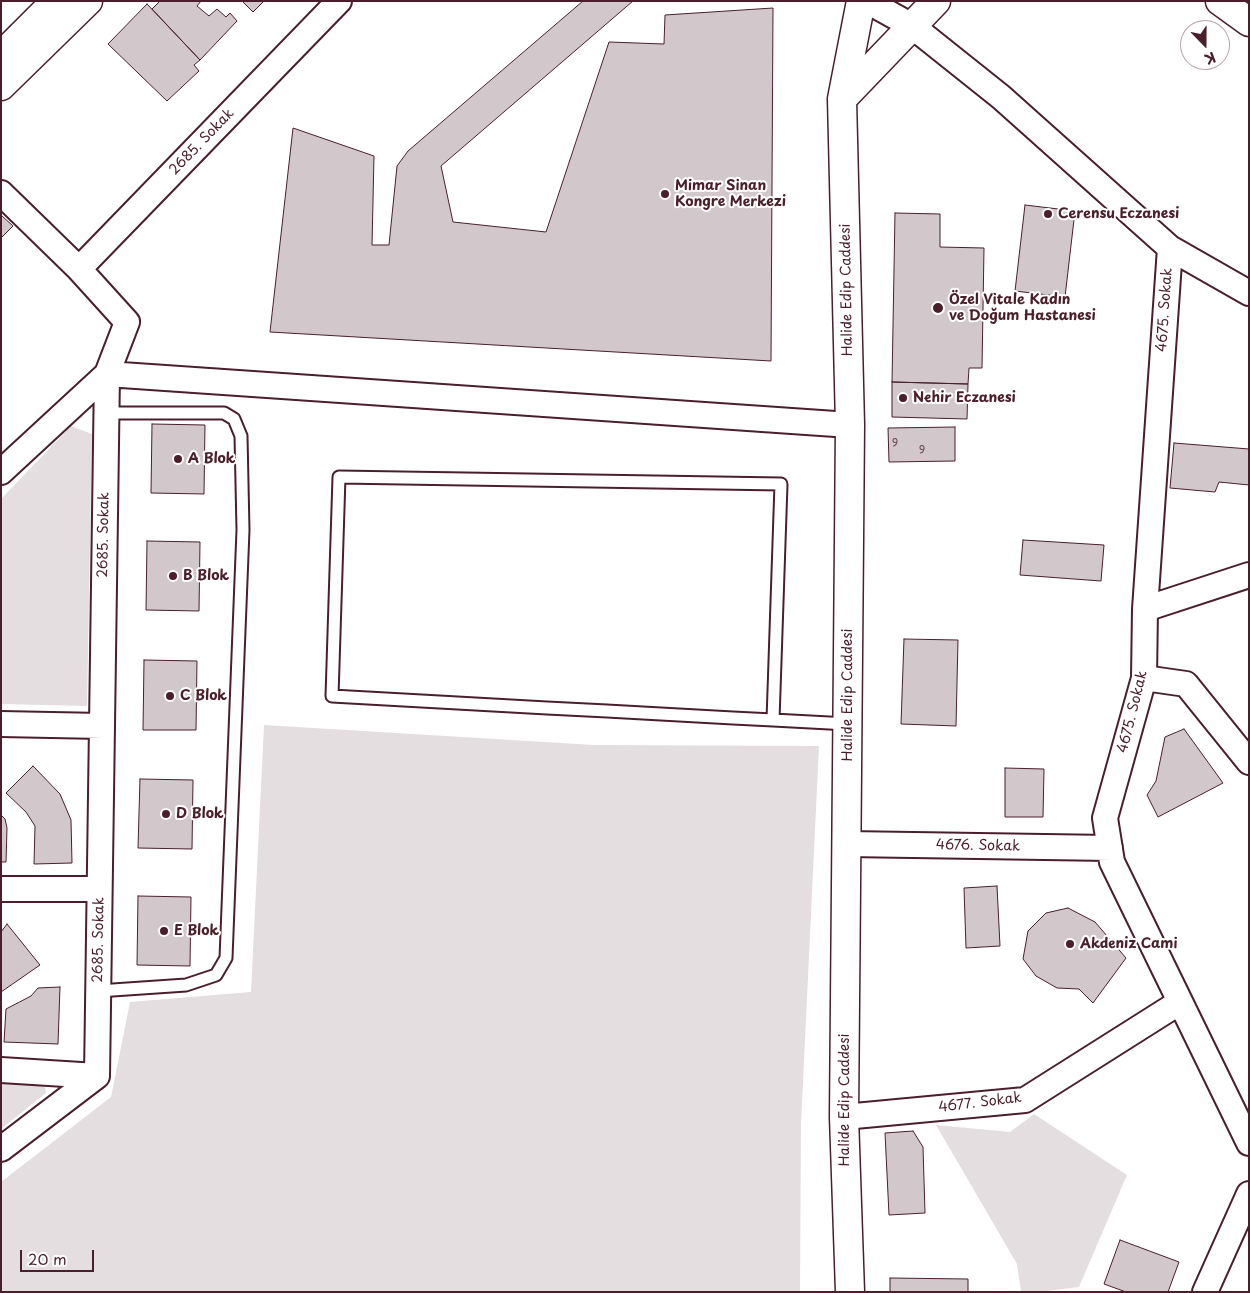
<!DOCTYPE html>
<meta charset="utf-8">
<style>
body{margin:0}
#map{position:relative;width:1250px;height:1293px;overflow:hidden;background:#fff;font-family:"Playpen Sans",sans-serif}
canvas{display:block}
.frame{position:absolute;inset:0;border:2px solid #4a1f2b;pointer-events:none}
.north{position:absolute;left:1180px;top:20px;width:50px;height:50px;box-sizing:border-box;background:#fff;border:1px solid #b7a5aa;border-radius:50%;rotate:158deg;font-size:14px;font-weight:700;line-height:20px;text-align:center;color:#4a1f2b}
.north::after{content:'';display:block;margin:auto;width:18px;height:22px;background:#4a1f2b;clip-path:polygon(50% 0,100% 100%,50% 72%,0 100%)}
.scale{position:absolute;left:20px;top:1250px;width:74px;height:22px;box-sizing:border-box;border:2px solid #4a1f2b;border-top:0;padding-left:6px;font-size:15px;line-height:18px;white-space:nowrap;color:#4a1f2b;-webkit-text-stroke:4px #fff;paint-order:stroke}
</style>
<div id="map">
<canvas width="1250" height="1293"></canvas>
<div class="frame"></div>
<div class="north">K</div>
<div class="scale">20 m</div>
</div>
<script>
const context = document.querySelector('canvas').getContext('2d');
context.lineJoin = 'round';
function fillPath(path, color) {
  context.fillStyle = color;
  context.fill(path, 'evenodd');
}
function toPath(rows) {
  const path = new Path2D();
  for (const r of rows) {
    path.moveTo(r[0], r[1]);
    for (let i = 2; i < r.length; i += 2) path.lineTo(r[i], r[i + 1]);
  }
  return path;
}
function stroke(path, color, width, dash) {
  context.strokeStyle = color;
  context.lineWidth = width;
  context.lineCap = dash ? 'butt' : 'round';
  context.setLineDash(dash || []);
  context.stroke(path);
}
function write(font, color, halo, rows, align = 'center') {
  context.font = font + ' "Playpen Sans",sans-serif';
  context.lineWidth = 4;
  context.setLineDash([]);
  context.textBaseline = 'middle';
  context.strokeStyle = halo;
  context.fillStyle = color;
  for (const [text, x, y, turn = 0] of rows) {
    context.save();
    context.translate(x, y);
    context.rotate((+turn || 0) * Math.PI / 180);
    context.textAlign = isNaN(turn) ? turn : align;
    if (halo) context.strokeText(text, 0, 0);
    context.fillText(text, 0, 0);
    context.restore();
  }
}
const green = toPath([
 [71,426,92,434,87,706,1,704,1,499],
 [264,725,594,745,819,746,801,1124,800,1292,1,1292,1,1182,111,1097,130,1002,251,992],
 [1,1080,38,1082,45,1086,46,1093,1,1129],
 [1034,1114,1127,1175,1079,1287,1039,1292,1021,1292,1017,1264,936,1125,1010,1132]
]);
const building = toPath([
 [160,1,201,1,197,6,209,16,217,9,226,17,230,13,237,21,200,60,152,9,160,1],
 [242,1,264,1,253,12,242,1],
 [583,1,633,1,441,166,453,222,546,232,609,42,664,44,665,15,773,8,771,361,270,332,293,128,374,156,372,245,389,245,397,166,408,151,583,1],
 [147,4,200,60,194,65,199,71,167,101,108,44,147,4],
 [1025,205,1075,211,1065,297,1015,291,1025,205],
 [895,213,940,214,940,247,984,248,982,368,969,368,968,384,892,382,895,213],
 [1,215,13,226,1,238,1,215],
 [892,382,968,384,967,419,892,417,892,382],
 [152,424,205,425,204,494,151,493,152,424],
 [955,427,955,461,889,462,888,428,955,427],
 [1174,443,1249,449,1249,485,1219,482,1215,492,1170,488,1174,443],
 [1023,540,1104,545,1101,581,1020,575,1023,540],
 [147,541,200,542,199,611,146,610,147,541],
 [904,639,958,640,956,726,901,724,904,639],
 [144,660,197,661,196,730,143,730,144,660],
 [1184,729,1223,783,1158,817,1147,795,1156,781,1165,737,1184,729],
 [33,766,60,794,71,820,72,863,34,864,35,826,26,812,6,793,33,766],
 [1005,768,1044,769,1043,817,1005,817,1005,768],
 [140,779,193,780,192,849,138,848,140,779],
 [1,815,5,819,7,828,6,862,1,862,1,815],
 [997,886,1000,946,966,948,964,888,997,886],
 [138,896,191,897,190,966,137,965,138,896],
 [1068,908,1095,922,1126,958,1093,1003,1079,989,1057,988,1036,976,1023,959,1028,931,1046,913,1068,908],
 [7,924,40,965,1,992,1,932,7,924],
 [60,987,58,1044,4,1042,6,1009,31,996,38,988,60,987],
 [913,1131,923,1147,925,1213,889,1215,885,1133,913,1131],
 [1120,1240,1179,1262,1168,1292,1126,1292,1104,1284,1120,1240],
 [890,1278,968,1279,968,1292,890,1292,890,1278]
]);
const service = toPath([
 [773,720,781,484,339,477,332,696,547,708,607,711,733,718,773,720,848,724],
 [98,991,186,985,216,975,226,958,243,530,241,436,234,419,224,413,106,413]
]);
const minor = toPath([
 [867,1,912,26,1001,97,1170,248,1249,293],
 [1,193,79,269],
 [1170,248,1145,609,1144,678,1105,818,1112,862,1249,1143],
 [1,472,107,374,850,425],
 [1145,609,1249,575],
 [1144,678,1186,684,1249,762],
 [1,724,102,726],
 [847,844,1110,848],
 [1,889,99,889],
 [1,1070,97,1076],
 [844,1117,1025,1100,1180,1002],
 [1,1149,97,1076,107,374,127,322,79,269,339,1],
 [1205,1292,1249,1194]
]);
const tertiary = toPath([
 [1,56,56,1],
 [1,86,88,1],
 [842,99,936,1],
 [850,1292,844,1117,850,425,842,99,861,1]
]);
const trunk = toPath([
 [1220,1,1249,22]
]);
const markers = [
 [665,194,5,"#4a1f2b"],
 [1048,214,5,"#4a1f2b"],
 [938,308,6,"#4a1f2b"],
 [903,398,5,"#4a1f2b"],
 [178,459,5,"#4a1f2b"],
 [173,576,5,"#4a1f2b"],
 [170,696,5,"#4a1f2b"],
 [166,814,5,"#4a1f2b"],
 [164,931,5,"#4a1f2b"],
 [1070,944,5,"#4a1f2b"]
];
const numberNames = [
 ["9",895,444],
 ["9",922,451]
];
const streetNames = [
 ["2685. Sokak",202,142,-46],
 ["Halide Edip Caddesi",847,290,-91],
 ["4675. Sokak",1165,310,-86],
 ["2685. Sokak",104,535,-89],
 ["Halide Edip Caddesi",848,695,-90],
 ["4675. Sokak",1133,712,-76],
 ["4676. Sokak",978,846,1],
 ["2685. Sokak",99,940,-89],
 ["Halide Edip Caddesi",845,1100,-90],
 ["4677. Sokak",980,1103,-7]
];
const poiNames = [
 ["Mimar Sinan",675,186],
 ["Kongre Merkezi",675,202],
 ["Cerensu Eczanesi",1058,214],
 ["Özel Vitale Kadın",949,300],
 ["ve Doğum Hastanesi",949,316],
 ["Nehir Eczanesi",913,398],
 ["A Blok",188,459],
 ["B Blok",183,576],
 ["C Blok",180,696],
 ["D Blok",176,814],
 ["E Blok",174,931],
 ["Akdeniz Cami",1080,944]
];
fillPath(green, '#e5dee0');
fillPath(building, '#d2c7cb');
stroke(building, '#4a1f2b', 1);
stroke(service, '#4a1f2b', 15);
stroke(minor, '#4a1f2b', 28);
stroke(tertiary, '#4a1f2b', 31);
stroke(trunk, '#4a1f2b', 31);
stroke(service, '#fff', 11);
stroke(minor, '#fff', 24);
stroke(tertiary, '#fff', 28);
stroke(trunk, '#fff', 28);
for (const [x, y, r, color] of markers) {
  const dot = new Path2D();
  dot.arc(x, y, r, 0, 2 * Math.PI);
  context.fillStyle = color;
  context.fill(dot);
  stroke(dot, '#fff', 2);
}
write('11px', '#6c4953', null, numberNames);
write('14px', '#4a1f2b', '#fff', streetNames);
write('bold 14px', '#4a1f2b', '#fff', poiNames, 'left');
</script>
